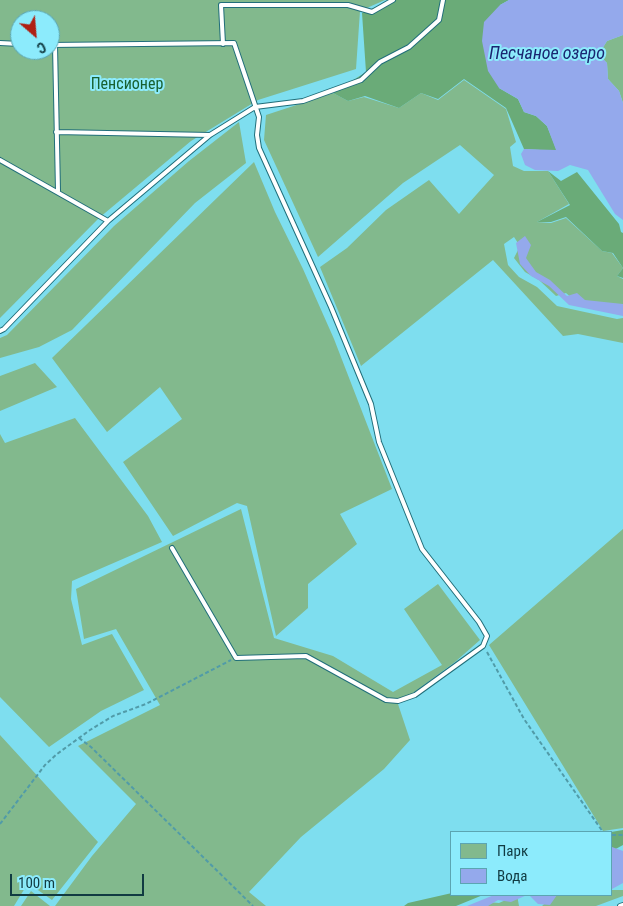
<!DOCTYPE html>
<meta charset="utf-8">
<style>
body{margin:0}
#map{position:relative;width:623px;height:906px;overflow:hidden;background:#7edeef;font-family:"Roboto Condensed",sans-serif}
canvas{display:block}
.legend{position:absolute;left:450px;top:831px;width:162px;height:65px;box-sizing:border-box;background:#8cebfc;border:1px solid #5ba5b2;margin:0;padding:6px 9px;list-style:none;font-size:15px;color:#113b42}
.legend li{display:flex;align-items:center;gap:10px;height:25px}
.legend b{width:25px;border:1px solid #5ba5b2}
.north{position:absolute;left:10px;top:10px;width:50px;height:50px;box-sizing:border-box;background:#8cebfc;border:1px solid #5ba5b2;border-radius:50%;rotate:153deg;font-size:14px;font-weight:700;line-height:20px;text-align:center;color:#113b42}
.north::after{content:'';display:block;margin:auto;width:18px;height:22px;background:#af2013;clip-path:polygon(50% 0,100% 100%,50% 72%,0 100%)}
.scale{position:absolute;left:10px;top:874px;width:134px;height:22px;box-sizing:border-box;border:2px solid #113b42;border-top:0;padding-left:6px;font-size:15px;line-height:18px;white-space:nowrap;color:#113b42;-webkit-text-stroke:4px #8cebfc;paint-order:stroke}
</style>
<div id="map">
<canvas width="623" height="906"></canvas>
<ul class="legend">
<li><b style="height:14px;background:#82b98d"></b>Парк</li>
<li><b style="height:14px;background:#94a9ec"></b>Вода</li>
</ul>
<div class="north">С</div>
<div class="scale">100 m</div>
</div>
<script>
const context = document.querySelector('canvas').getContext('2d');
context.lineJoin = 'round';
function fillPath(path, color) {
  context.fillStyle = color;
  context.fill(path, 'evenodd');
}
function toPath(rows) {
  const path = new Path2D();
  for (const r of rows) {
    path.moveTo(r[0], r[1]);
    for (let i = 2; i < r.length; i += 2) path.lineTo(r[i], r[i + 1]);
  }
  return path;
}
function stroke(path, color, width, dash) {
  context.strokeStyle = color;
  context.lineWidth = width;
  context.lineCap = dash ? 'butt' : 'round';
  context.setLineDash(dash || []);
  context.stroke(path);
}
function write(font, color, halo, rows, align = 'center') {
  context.font = font + ' "Roboto Condensed",sans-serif';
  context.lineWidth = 4;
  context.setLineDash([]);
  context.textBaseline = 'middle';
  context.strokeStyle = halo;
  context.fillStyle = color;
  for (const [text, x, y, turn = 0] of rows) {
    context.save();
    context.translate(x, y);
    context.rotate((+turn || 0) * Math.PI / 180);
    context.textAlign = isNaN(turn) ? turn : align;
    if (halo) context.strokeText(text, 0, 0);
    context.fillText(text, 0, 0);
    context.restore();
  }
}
const green = toPath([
 [0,0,385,0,360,11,356,69,258,100,191,141,99,218,0,318],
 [20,20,50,20,50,50,20,50],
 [623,35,623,103,619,91,608,79,607,63,601,57,602,49,607,41],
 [464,80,506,109,516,142,510,147,513,166,524,171,548,171,569,204,537,222,551,223,566,218,602,251,612,253,623,268,617,276,623,279,623,310,574,300,566,293,556,296,539,280,525,272,514,258,520,246,514,237,504,244,508,265,519,277,537,287,557,306,617,319,623,318,623,343,578,334,563,336,493,260,361,366,320,267,347,248,386,210,429,180,459,214,494,175,460,145,403,183,318,257,264,140,266,115,333,93,348,101,364,97,399,108,421,93,438,100],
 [239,122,246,163,195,203,72,330,39,347,0,358,0,338,7,335,114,226,189,161],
 [254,162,275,212,303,269,334,339,392,489,340,514,357,544,308,584,308,608,276,636,247,506,237,503,173,536,123,462,182,419,160,387,107,432,52,358],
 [35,363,57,387,0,411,0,376],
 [75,418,148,516,162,542,72,581,71,599,82,645,112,634,144,690,101,711,49,747,0,697,0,434,5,443],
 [241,509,274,638,333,656,393,692,442,665,404,609,438,584,480,640,455,662,398,704,410,740,384,769,301,837,249,892,266,906,55,906,92,856,136,804,78,746,160,705,116,629,84,639,76,589],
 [623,529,623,828,603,831,489,645],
 [0,735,98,842,52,900,28,883,14,906,0,906],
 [612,890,623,890,623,896,596,906,542,906,554,895,612,895],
 [31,891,50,906,21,906],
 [517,895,519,906,479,906,487,902,499,903]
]);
const forest = toPath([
 [391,0,509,0,500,5,499,88,518,99,524,112,536,116,547,126,557,151,524,149,506,108,464,79,438,99,421,93,399,108,365,96,348,101,333,93,366,72,362,13],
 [548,171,561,181,577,172,619,224,621,232,623,233,623,278,617,276,623,268,613,253,602,251,566,217,551,222,537,222,570,205],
 [623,830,623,845,612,851,611,832],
 [452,893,483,895,456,906,404,906,408,903]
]);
const water = toPath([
 [509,0,623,0,623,35,607,41,602,49,601,57,607,63,608,79,619,91,623,103,623,220,615,214,588,170,570,165,558,171,535,170,525,165,521,154,524,149,556,150,547,126,536,116,524,112,518,99,499,88,488,71,482,41,484,22,500,5],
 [525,236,531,245,526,258,536,272,550,280,567,296,577,293,585,300,623,304,623,316,569,305,549,286,531,276,520,264,516,243],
 [612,847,623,851,623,883,612,889],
 [494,895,527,895,511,902,498,900,488,906,467,906],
 [529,895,557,895,550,905,538,904]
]);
const path = toPath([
 [487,652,524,719,603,832],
 [79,738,91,747,253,906],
 [0,824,45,765,57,754,90,730,113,716,146,704,231,660],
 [612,835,623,835]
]);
const service = toPath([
 [0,43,20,44],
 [223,44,221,5,348,5,372,12,393,0],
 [50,45,234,43,259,117,257,135,259,148,331,307,371,404,379,442,422,549,479,622,487,636,483,646,415,695,398,701,386,700,306,656,236,658,172,548],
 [55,45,58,191],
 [56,132,210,135],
 [0,160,108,221],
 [0,331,4,329,108,221,210,135,255,107,303,101,361,80,380,62,409,47,439,20,443,0],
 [620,906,623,905]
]);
const parkNames = [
 ["Пенсионер",127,85]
];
const waterNames = [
 ["Песчаное озеро",547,54]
];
fillPath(green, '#82b98d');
fillPath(forest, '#6aab78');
fillPath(water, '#94a9ec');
stroke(service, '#216e7a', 6);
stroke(path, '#519ba8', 2, [4, 2.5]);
stroke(service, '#fff', 4);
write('16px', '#186030', '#8cebfc', parkNames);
write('italic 18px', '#1a2671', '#8cebfc', waterNames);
</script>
